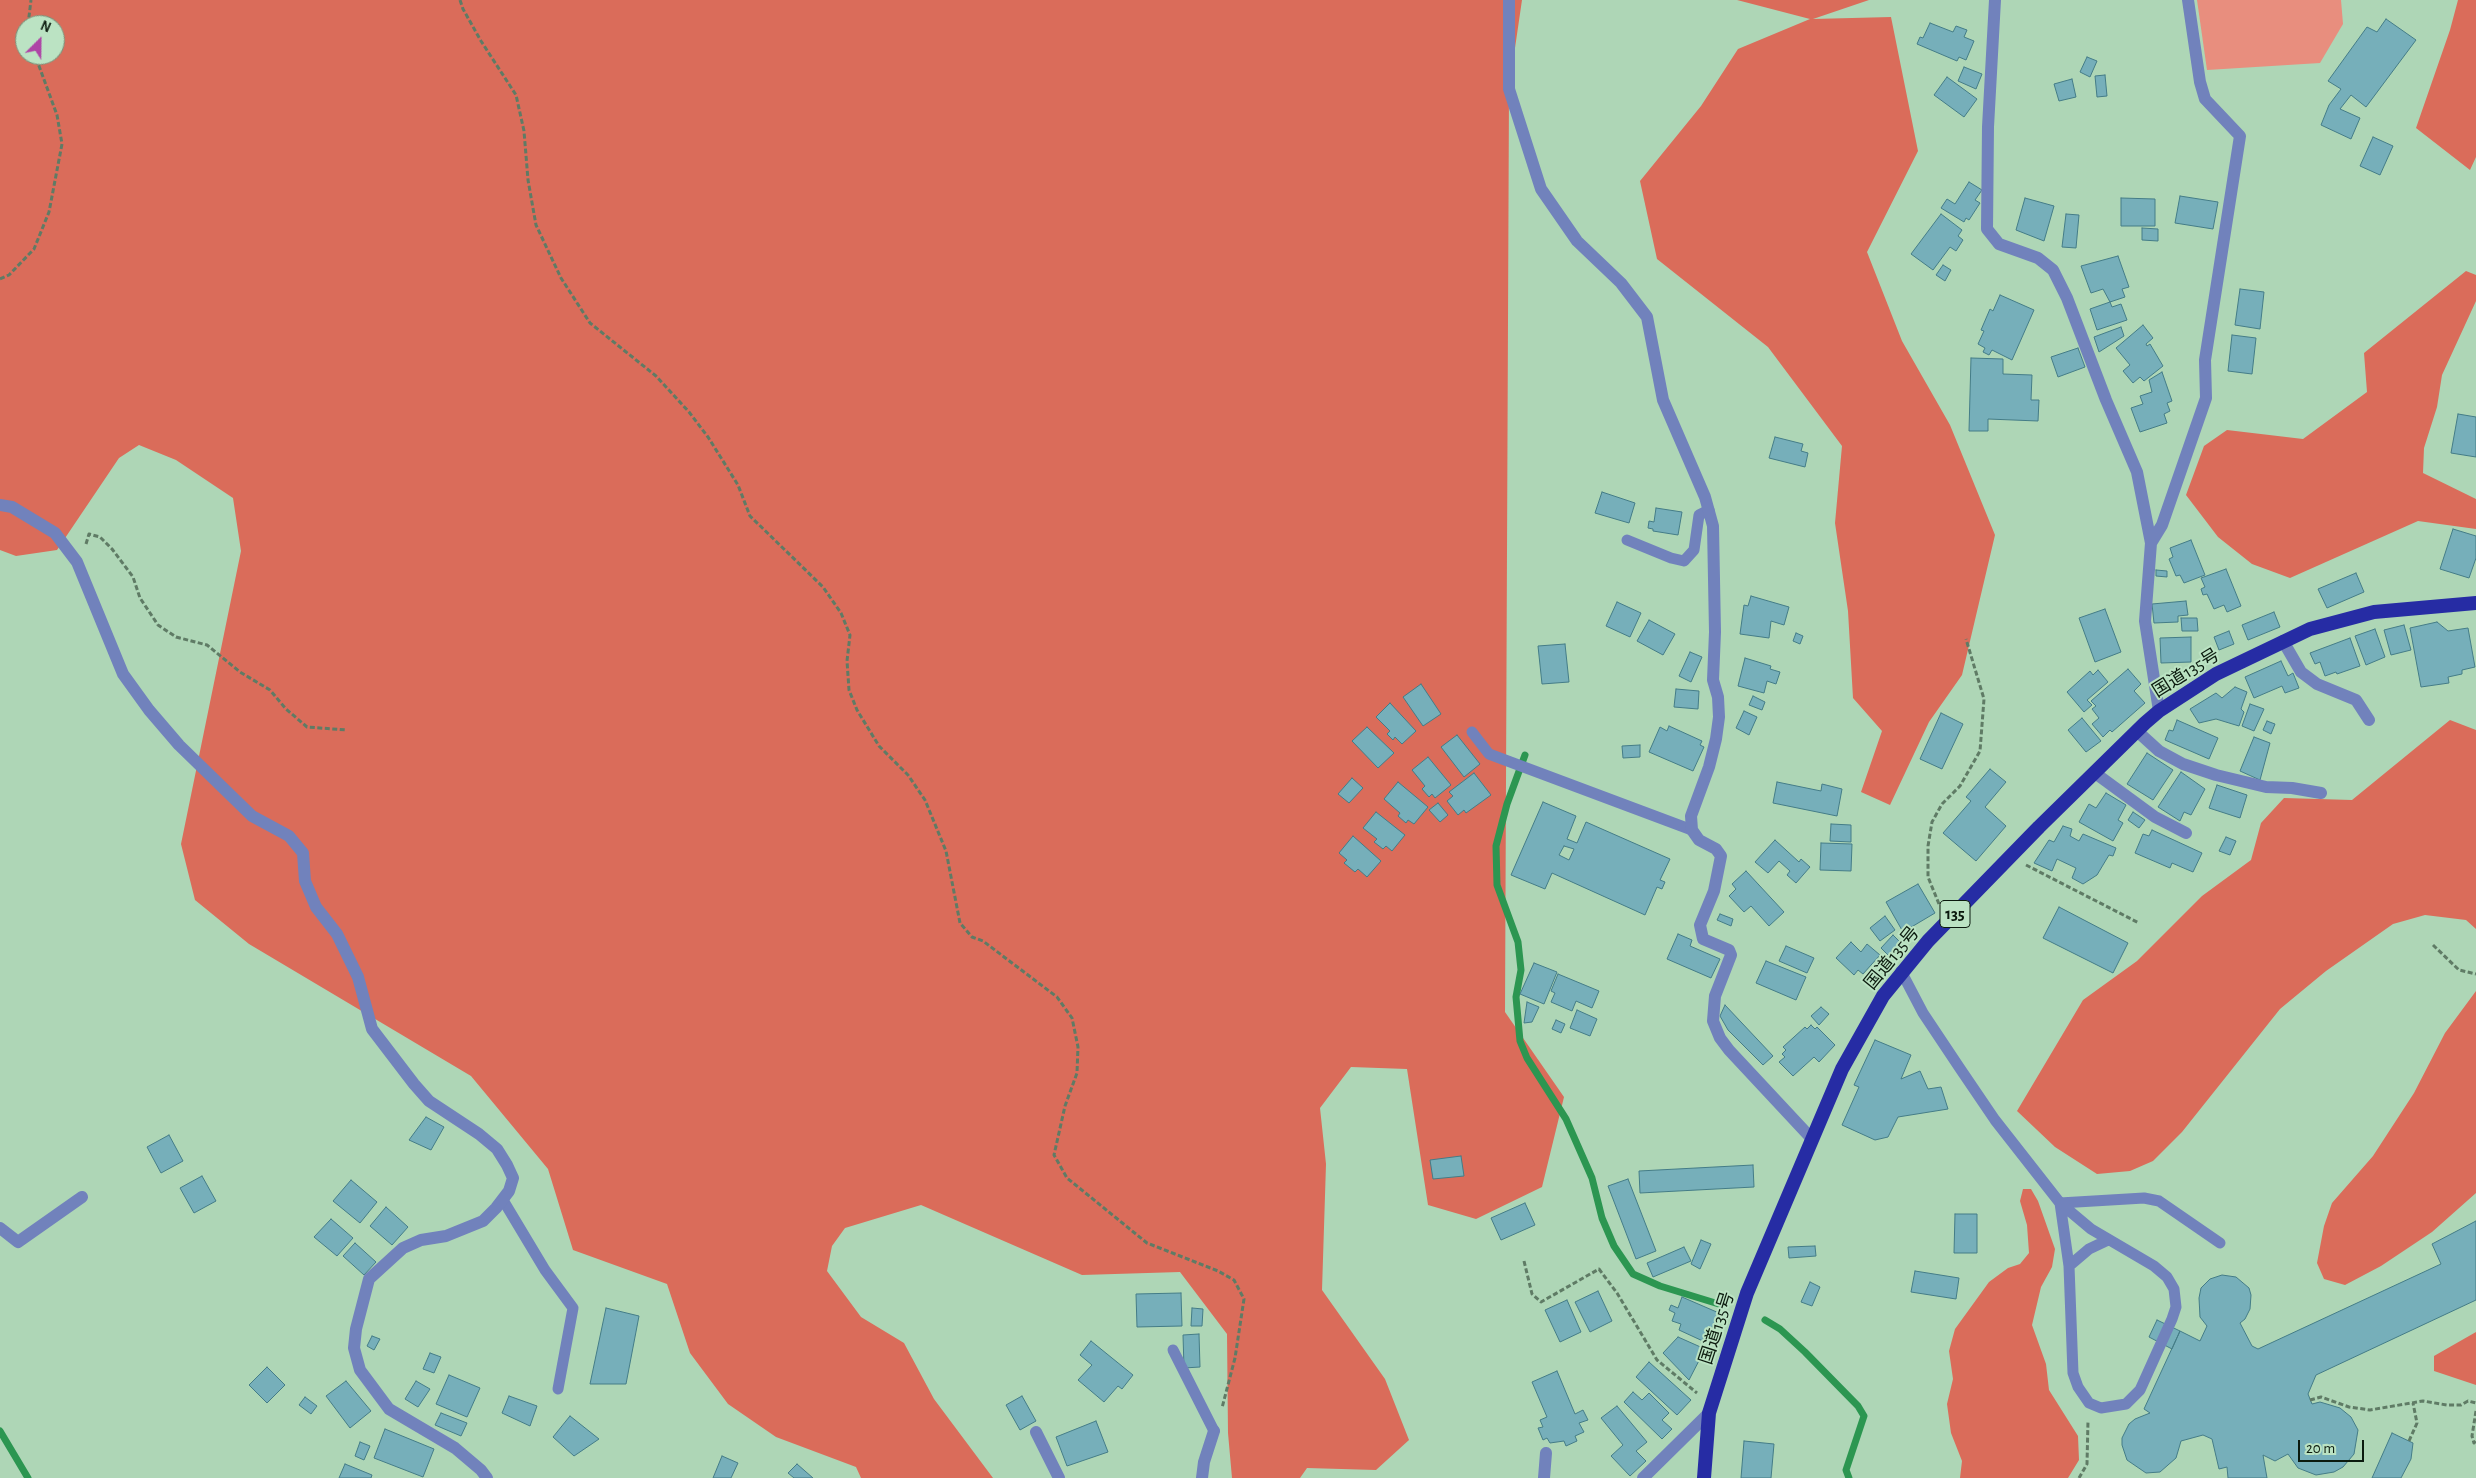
<!DOCTYPE html>
<meta charset="utf-8">
<style>
body{margin:0}
#map{position:relative;width:2476px;height:1478px;overflow:hidden;background:#aed6b6;font-family:"Alegreya Sans",sans-serif}
canvas{display:block}
.north{position:absolute;left:15px;top:15px;width:50px;height:50px;box-sizing:border-box;background:#bbe3c3;border:1px solid #75937b;border-radius:50%;rotate:23deg;font-size:14px;font-weight:700;line-height:20px;text-align:center;color:#0b1a0e}
.north::after{content:'';display:block;margin:auto;width:18px;height:22px;background:#ae44a6;clip-path:polygon(50% 0,100% 100%,50% 72%,0 100%)}
.scale{position:absolute;left:2298px;top:1440px;width:66px;height:22px;box-sizing:border-box;border:2px solid #0b1a0e;border-top:0;padding-left:6px;font-size:15px;line-height:18px;white-space:nowrap;color:#0b1a0e;-webkit-text-stroke:4px #bbe3c3;paint-order:stroke}
</style>
<div id="map">
<canvas width="2476" height="1478"></canvas>
<div class="north">N</div>
<div class="scale">20 m</div>
</div>
<script>
const context = document.querySelector('canvas').getContext('2d');
context.lineJoin = 'round';
function fillPath(path, color) {
  context.fillStyle = color;
  context.fill(path, 'evenodd');
}
function toPath(rows) {
  const path = new Path2D();
  for (const r of rows) {
    path.moveTo(r[0], r[1]);
    for (let i = 2; i < r.length; i += 2) path.lineTo(r[i], r[i + 1]);
  }
  return path;
}
function stroke(path, color, width, dash) {
  context.strokeStyle = color;
  context.lineWidth = width;
  context.lineCap = dash ? 'butt' : 'round';
  context.setLineDash(dash || []);
  context.stroke(path);
}
function write(font, color, halo, rows, align = 'center') {
  context.font = font + ' "Alegreya Sans","Noto Sans JP",sans-serif';
  context.lineWidth = 4;
  context.setLineDash([]);
  context.textBaseline = 'middle';
  context.strokeStyle = halo;
  context.fillStyle = color;
  for (const [text, x, y, turn = 0] of rows) {
    context.save();
    context.translate(x, y);
    context.rotate((+turn || 0) * Math.PI / 180);
    context.textAlign = isNaN(turn) ? turn : align;
    if (halo) context.strokeText(text, 0, 0);
    context.fillText(text, 0, 0);
    context.restore();
  }
}
const green = toPath([
 [2197,0,2341,0,2343,24,2320,63,2207,70]
]);
const forest = toPath([
 [0,0,1522,0,1509,89,1505,1012,1564,1097,1542,1187,1476,1219,1428,1205,1407,1069,1351,1067,1320,1108,1326,1164,1322,1290,1385,1379,1409,1440,1376,1470,1307,1468,1300,1478,1232,1478,1228,1433,1227,1334,1180,1272,1082,1275,921,1205,845,1228,832,1246,827,1271,861,1317,904,1343,934,1399,993,1478,861,1478,856,1467,776,1437,728,1404,690,1353,667,1284,573,1250,548,1169,471,1076,249,944,195,900,181,844,241,551,233,498,176,460,139,445,119,458,57,550,16,556,0,550],
 [25,25,55,25,55,55,25,55],
 [1737,0,1869,0,1813,19,1891,17,1918,151,1867,252,1902,341,1950,425,1995,535,1962,675,1929,722,1890,805,1861,792,1882,731,1853,698,1848,611,1835,523,1842,446,1768,347,1657,259,1640,181,1701,106,1738,49,1810,19],
 [2458,0,2476,0,2476,157,2470,170,2416,128,2450,30],
 [2466,271,2476,275,2476,301,2442,375,2437,407,2424,448,2423,473,2476,499,2476,529,2418,521,2290,578,2252,564,2218,537,2186,495,2204,446,2227,430,2303,439,2367,392,2364,353],
 [2450,720,2476,730,2476,929,2466,920,2425,915,2393,924,2326,971,2280,1009,2182,1132,2153,1161,2130,1171,2097,1174,2055,1147,2017,1111,2083,1000,2137,961,2202,896,2251,860,2261,823,2284,798,2352,800],
 [2476,991,2476,1193,2432,1232,2381,1266,2345,1285,2324,1279,2317,1263,2324,1226,2332,1203,2373,1156,2414,1093,2445,1033],
 [2023,1189,2031,1189,2038,1201,2055,1249,2052,1267,2041,1287,2032,1325,2046,1364,2049,1390,2078,1436,2079,1460,2068,1478,1960,1478,1962,1461,1951,1433,1947,1404,1953,1379,1949,1351,1955,1329,1989,1282,2008,1268,2020,1264,2029,1253,2027,1225,2020,1201],
 [2476,1332,2476,1385,2434,1371,2434,1356]
]);
const stream = toPath([
 [1525,755,1507,804,1496,846,1497,885,1518,942,1521,970,1516,997,1520,1041,1527,1058,1566,1119,1592,1178,1602,1218,1614,1246,1633,1274,1660,1286,1722,1305],
 [1765,1320,1780,1329,1805,1352,1858,1406,1864,1416,1846,1470,1849,1478],
 [0,1431,28,1478]
]);
const building = toPath([
 [2386,19,2416,40,2366,107,2351,95,2340,109,2360,118,2351,139,2321,125,2329,105,2341,89,2328,81,2367,27,2377,32,2386,19],
 [1930,23,1953,32,1956,26,1967,30,1964,37,1974,41,1966,60,1959,57,1957,61,1917,44,1920,37,1923,38,1930,23],
 [2087,57,2097,61,2090,77,2080,72,2087,57],
 [1964,67,1982,74,1976,89,1958,81,1964,67],
 [2105,75,2107,96,2097,97,2095,76,2105,75],
 [1947,77,1977,99,1964,117,1934,95,1947,77],
 [2072,79,2076,97,2059,101,2054,84,2072,79],
 [2373,137,2393,146,2380,175,2360,166,2373,137],
 [1969,182,1982,190,1975,200,1980,203,1969,220,1966,218,1964,222,1941,208,1947,199,1955,204,1969,182],
 [2180,196,2218,202,2213,229,2175,223,2180,196],
 [2025,198,2054,206,2044,241,2016,230,2025,198],
 [2121,198,2155,199,2155,226,2121,226,2121,198],
 [1941,214,1962,230,1958,236,1963,240,1956,251,1950,247,1933,270,1911,254,1941,214],
 [2066,214,2079,215,2076,248,2062,247,2066,214],
 [2142,228,2158,229,2158,241,2142,240,2142,228],
 [2118,256,2129,287,2122,289,2125,297,2110,302,2103,289,2091,293,2081,266,2118,256],
 [1943,265,1951,270,1945,281,1936,275,1943,265],
 [2240,289,2264,292,2260,329,2235,325,2240,289],
 [2000,295,2034,310,2012,360,1992,350,1989,355,1983,352,1985,348,1978,344,1984,331,1981,330,1990,309,1993,311,2000,295],
 [2110,302,2112,307,2121,304,2127,320,2097,330,2090,309,2110,302],
 [2143,325,2153,338,2146,344,2147,346,2150,344,2163,366,2144,381,2140,377,2133,383,2123,371,2130,365,2116,348,2143,325],
 [2121,327,2124,336,2099,352,2094,337,2121,327],
 [2232,335,2256,338,2252,374,2228,371,2232,335],
 [2078,348,2085,367,2058,377,2051,357,2078,348],
 [1971,358,2003,359,2003,374,2032,375,2031,400,2039,400,2038,421,1988,419,1988,431,1969,431,1971,358],
 [2162,372,2172,401,2167,403,2170,411,2164,414,2167,423,2140,432,2131,408,2143,404,2140,396,2152,392,2149,380,2162,372],
 [2458,414,2476,417,2476,457,2451,453,2458,414],
 [1775,437,1803,444,1801,451,1808,453,1805,467,1769,458,1775,437],
 [1602,492,1635,503,1629,523,1595,513,1602,492],
 [1656,508,1682,512,1678,535,1653,531,1653,529,1648,528,1649,521,1654,522,1656,508],
 [2453,529,2476,536,2476,558,2469,578,2440,569,2453,529],
 [2191,540,2205,575,2184,583,2180,575,2176,576,2169,559,2173,557,2170,548,2191,540],
 [2226,569,2241,606,2227,612,2224,605,2214,609,2207,594,2203,595,2201,589,2205,587,2201,578,2226,569],
 [2156,570,2167,571,2167,577,2156,576,2156,570],
 [2356,573,2364,592,2327,608,2318,589,2356,573],
 [1751,596,1789,607,1784,625,1771,621,1769,638,1740,634,1744,605,1748,606,1751,596],
 [2186,601,2188,615,2178,616,2178,622,2154,623,2152,604,2186,601],
 [1617,602,1641,613,1630,637,1606,626,1617,602],
 [2105,609,2121,652,2095,662,2079,618,2105,609],
 [2274,612,2280,627,2248,640,2242,625,2274,612],
 [2181,618,2197,618,2198,631,2182,631,2181,618],
 [1649,620,1675,634,1663,655,1637,641,1649,620],
 [2437,622,2448,631,2468,628,2475,667,2462,670,2462,674,2448,677,2449,683,2421,687,2410,628,2437,622],
 [2404,625,2411,650,2391,655,2384,630,2404,625],
 [2375,629,2385,657,2366,665,2355,636,2375,629],
 [2229,631,2234,644,2219,650,2214,637,2229,631],
 [1796,633,1803,636,1800,644,1793,641,1796,633],
 [2191,637,2191,662,2161,663,2160,638,2191,637],
 [2350,638,2360,666,2337,674,2336,672,2325,676,2320,662,2315,664,2310,653,2350,638],
 [1565,644,1569,682,1542,684,1538,646,1565,644],
 [1690,652,1702,657,1691,682,1679,676,1690,652],
 [1745,658,1771,666,1770,669,1780,672,1776,684,1767,681,1764,693,1738,686,1745,658],
 [2281,661,2288,676,2293,673,2299,688,2285,693,2282,686,2254,698,2245,677,2281,661],
 [2128,669,2141,684,2134,691,2145,703,2112,732,2110,730,2103,737,2092,724,2099,718,2092,709,2096,706,2091,701,2128,669],
 [2098,670,2108,682,2087,700,2092,705,2084,712,2067,692,2090,671,2093,675,2098,670],
 [1421,684,1441,714,1423,726,1403,697,1421,684],
 [2235,687,2247,692,2241,709,2244,712,2239,726,2216,719,2199,723,2190,709,2216,693,2222,698,2235,687],
 [1676,689,1699,691,1698,709,1674,707,1676,689],
 [1753,696,1765,702,1762,710,1749,705,1753,696],
 [1390,703,1416,731,1402,744,1395,737,1393,740,1387,734,1390,731,1376,717,1390,703],
 [2250,704,2264,709,2254,731,2242,726,2250,704],
 [1744,711,1757,717,1749,735,1736,728,1744,711],
 [1941,713,1963,724,1942,769,1920,759,1941,713],
 [2082,718,2101,741,2086,752,2068,730,2082,718],
 [2177,720,2218,738,2209,759,2165,740,2169,730,2173,731,2177,720],
 [2267,721,2275,724,2271,734,2263,730,2267,721],
 [1669,726,1702,741,1700,745,1704,747,1693,771,1649,752,1660,727,1667,731,1669,726],
 [1367,727,1394,753,1378,768,1352,741,1367,727],
 [1457,735,1480,764,1464,777,1441,747,1457,735],
 [2254,737,2270,743,2260,780,2240,771,2254,737],
 [1640,745,1640,757,1623,758,1622,746,1640,745],
 [2147,753,2173,770,2153,800,2127,784,2147,753],
 [1428,757,1451,785,1435,798,1432,794,1429,797,1422,789,1425,786,1412,770,1428,757],
 [1990,769,2006,782,1985,807,2006,826,1976,861,1943,833,1971,801,1966,797,1990,769],
 [2181,772,2205,789,2191,815,2184,812,2180,821,2158,807,2181,772],
 [1474,773,1491,795,1466,813,1464,810,1458,815,1447,801,1453,796,1449,792,1474,773],
 [1352,778,1363,788,1349,803,1338,794,1352,778],
 [1398,782,1428,807,1414,824,1408,820,1406,823,1398,816,1400,813,1384,799,1398,782],
 [1777,782,1821,791,1822,784,1842,789,1837,816,1773,803,1777,782],
 [2217,785,2247,795,2240,818,2209,808,2217,785],
 [2106,793,2126,805,2118,820,2123,823,2113,841,2079,822,2089,804,2096,808,2106,793],
 [1543,802,1576,816,1567,839,1577,843,1586,822,1670,859,1660,880,1665,882,1662,889,1657,887,1645,915,1552,873,1545,889,1511,875,1543,802],
 [1564,846,1574,849,1569,860,1559,855,1564,846],
 [1438,803,1448,815,1440,822,1429,810,1438,803],
 [1376,812,1405,835,1392,851,1386,846,1383,849,1374,842,1377,839,1363,828,1376,812],
 [2133,812,2145,820,2139,828,2128,820,2133,812],
 [1831,824,1851,825,1851,842,1830,841,1831,824],
 [2063,826,2072,829,2070,836,2079,841,2083,834,2116,848,2113,856,2109,855,2097,875,2083,884,2072,878,2076,868,2057,859,2052,871,2034,863,2049,840,2054,842,2063,826],
 [2152,830,2202,853,2193,872,2172,863,2170,868,2135,853,2143,834,2149,836,2152,830],
 [1353,836,1381,861,1367,877,1358,869,1355,872,1344,863,1347,860,1339,853,1353,836],
 [2226,837,2236,841,2230,855,2219,851,2226,837],
 [1775,840,1799,862,1801,859,1810,867,1796,883,1787,875,1790,871,1779,861,1768,873,1755,862,1775,840],
 [1821,843,1852,844,1851,871,1820,870,1821,843],
 [1746,871,1784,912,1769,926,1751,906,1744,912,1729,896,1736,889,1732,884,1746,871],
 [1918,884,1935,913,1903,932,1886,902,1918,884],
 [2059,907,2128,943,2113,973,2043,938,2059,907],
 [1720,914,1733,919,1731,926,1717,920,1720,914],
 [1885,916,1895,930,1880,941,1870,928,1885,916],
 [1678,934,1692,940,1690,946,1720,959,1711,978,1667,959,1678,934],
 [1893,935,1903,945,1891,958,1881,948,1893,935],
 [1851,942,1861,952,1867,944,1880,955,1863,974,1858,970,1854,975,1836,958,1851,942],
 [1786,946,1814,958,1807,973,1779,961,1786,946],
 [1766,961,1806,977,1796,1000,1756,983,1766,961],
 [1534,963,1557,972,1544,1004,1520,994,1534,963],
 [1558,974,1599,991,1592,1008,1576,1001,1572,1011,1551,1002,1555,993,1551,991,1558,974],
 [1527,1002,1539,1007,1532,1022,1524,1023,1527,1002],
 [1725,1005,1773,1056,1763,1065,1728,1030,1720,1016,1725,1005],
 [1821,1007,1829,1014,1819,1025,1811,1016,1821,1007],
 [1577,1010,1597,1019,1590,1036,1570,1028,1577,1010],
 [1556,1020,1565,1024,1561,1033,1552,1029,1556,1020],
 [1811,1025,1815,1029,1817,1027,1835,1045,1819,1062,1814,1057,1793,1076,1779,1062,1785,1057,1782,1054,1786,1050,1783,1047,1805,1027,1807,1029,1811,1025],
 [1875,1040,1911,1055,1901,1079,1920,1071,1928,1089,1941,1087,1948,1109,1898,1117,1888,1137,1875,1140,1842,1125,1859,1087,1854,1085,1875,1040],
 [426,1117,444,1127,431,1150,409,1140,426,1117],
 [169,1135,183,1161,161,1173,147,1147,169,1135],
 [1461,1156,1464,1176,1433,1179,1430,1160,1461,1156],
 [1753,1165,1754,1187,1640,1193,1639,1171,1753,1165],
 [202,1176,216,1201,194,1213,180,1188,202,1176],
 [1628,1179,1656,1251,1636,1259,1608,1186,1628,1179],
 [351,1180,377,1202,360,1223,333,1201,351,1180],
 [1525,1203,1535,1225,1501,1240,1491,1218,1525,1203],
 [386,1207,408,1227,392,1245,370,1226,386,1207],
 [1955,1214,1977,1214,1977,1253,1954,1253,1955,1214],
 [331,1219,353,1238,337,1256,314,1237,331,1219],
 [2476,1221,2476,1300,2316,1375,2308,1394,2312,1404,2320,1402,2340,1408,2351,1417,2358,1430,2354,1454,2343,1467,2334,1472,2316,1475,2298,1468,2288,1454,2275,1461,2263,1455,2267,1478,2228,1478,2227,1467,2219,1469,2212,1439,2203,1435,2181,1441,2176,1458,2160,1472,2146,1473,2127,1460,2122,1445,2122,1438,2129,1424,2135,1419,2150,1413,2144,1409,2180,1331,2200,1341,2207,1326,2200,1317,2199,1298,2201,1288,2210,1279,2222,1275,2236,1277,2249,1288,2251,1295,2250,1309,2245,1319,2240,1323,2252,1346,2258,1349,2441,1264,2432,1244,2476,1221],
 [1701,1240,1711,1244,1700,1269,1691,1264,1701,1240],
 [355,1243,376,1262,364,1275,343,1256,355,1243],
 [1815,1246,1816,1256,1789,1258,1788,1247,1815,1246],
 [1684,1247,1691,1261,1653,1277,1647,1263,1684,1247],
 [1915,1271,1959,1278,1956,1299,1911,1292,1915,1271],
 [1810,1282,1820,1287,1812,1306,1801,1302,1810,1282],
 [1598,1291,1612,1321,1590,1332,1575,1302,1598,1291],
 [1181,1293,1182,1326,1137,1327,1136,1294,1181,1293],
 [1682,1297,1719,1313,1705,1342,1679,1330,1681,1324,1672,1321,1675,1313,1669,1310,1671,1305,1678,1308,1682,1297],
 [1567,1300,1581,1332,1560,1342,1545,1310,1567,1300],
 [606,1308,639,1316,626,1384,590,1384,606,1308],
 [1192,1308,1203,1309,1202,1326,1191,1326,1192,1308],
 [2157,1320,2180,1331,2172,1349,2149,1337,2157,1320],
 [1199,1334,1200,1367,1184,1368,1183,1335,1199,1334],
 [372,1336,380,1339,374,1350,367,1346,372,1336],
 [1678,1337,1705,1349,1689,1380,1663,1353,1678,1337],
 [1091,1341,1133,1375,1122,1389,1118,1386,1104,1402,1078,1380,1092,1365,1080,1355,1091,1341],
 [430,1353,441,1357,434,1373,423,1369,430,1353],
 [1649,1362,1691,1400,1677,1415,1636,1377,1649,1362],
 [267,1367,285,1385,267,1403,249,1385,267,1367],
 [1557,1371,1575,1414,1583,1410,1588,1420,1579,1423,1584,1432,1575,1436,1577,1441,1566,1446,1564,1441,1550,1443,1547,1438,1543,1440,1538,1428,1543,1427,1540,1420,1547,1417,1532,1382,1557,1371],
 [449,1375,480,1388,467,1417,436,1404,449,1375],
 [346,1381,371,1411,350,1428,326,1396,346,1381],
 [416,1381,430,1389,418,1407,405,1399,416,1381],
 [1633,1392,1642,1400,1649,1393,1669,1413,1662,1420,1672,1429,1662,1439,1624,1402,1633,1392],
 [509,1396,537,1406,530,1426,502,1413,509,1396],
 [1022,1396,1036,1421,1020,1430,1006,1405,1022,1396],
 [305,1397,317,1406,311,1414,299,1405,305,1397],
 [1617,1406,1647,1442,1636,1451,1646,1461,1630,1476,1611,1456,1623,1445,1601,1418,1617,1406],
 [441,1413,467,1423,461,1436,435,1425,441,1413],
 [570,1416,599,1439,574,1456,553,1437,570,1416],
 [1096,1421,1108,1452,1067,1466,1056,1437,1096,1421],
 [385,1429,434,1449,423,1477,374,1458,385,1429],
 [2392,1433,2413,1443,2411,1459,2401,1478,2372,1478,2392,1433],
 [1744,1441,1774,1444,1771,1478,1741,1478,1744,1441],
 [360,1442,370,1446,364,1460,355,1456,360,1442],
 [722,1456,738,1463,731,1478,713,1478,722,1456],
 [345,1464,372,1475,371,1478,339,1478,345,1464],
 [797,1464,813,1478,794,1478,788,1473,797,1464]
]);
const path = toPath([
 [460,0,463,9,481,41,516,95,524,131,528,180,536,225,561,278,590,323,656,376,689,412,708,437,738,485,750,516,823,587,841,613,850,635,847,661,849,690,857,710,879,746,908,775,925,800,946,851,960,923,972,937,983,941,1057,997,1072,1018,1078,1047,1077,1073,1065,1106,1054,1155,1067,1178,1147,1243,1218,1271,1234,1280,1244,1299,1235,1358,1222,1408],
 [28,25,31,0],
 [0,279,9,275,34,249,49,212,62,144,57,115,35,55],
 [86,544,89,534,100,537,112,549,133,577,140,598,158,625,176,637,207,645,240,672,270,690,286,709,307,727,347,730],
 [2026,865,2139,923],
 [1939,904,1928,877,1928,846,1932,822,1942,804,1960,786,1980,751,1984,699,1966,639],
 [2433,945,2459,970,2476,974],
 [1524,1261,1532,1294,1541,1302,1599,1269,1617,1293,1657,1360,1697,1393],
 [2310,1400,2321,1397,2349,1407,2370,1410,2423,1401,2447,1405,2461,1405,2468,1401,2476,1403],
 [2476,1411,2472,1436,2474,1443,2476,1441],
 [2409,1441,2417,1423,2413,1403],
 [2079,1478,2087,1464,2088,1421]
]);
const service = toPath([
 [1627,540,1671,558,1684,561,1694,550,1699,515,1709,510],
 [1472,732,1489,754,1692,830],
 [1901,971,1923,1013,1959,1067,1995,1120,2060,1203,2091,1229,2154,1266,2167,1277,2174,1289,2176,1307,2172,1319,2140,1390,2126,1404,2101,1408,2089,1403,2078,1387,2073,1373,2069,1266,2060,1203],
 [503,1200,545,1270,573,1308,558,1389],
 [2060,1203,2144,1198,2159,1201,2220,1243],
 [2069,1266,2089,1249,2108,1240],
 [1173,1350,1214,1431]
]);
const minor = toPath([
 [1509,0,1509,89,1541,189,1577,241,1621,283,1647,317,1663,400,1705,497,1713,526,1715,632,1713,680,1718,697,1719,717,1716,739,1709,767,1691,816,1692,830,1699,840,1716,849,1721,856,1714,891,1700,925,1703,939,1729,950,1731,955,1715,996,1713,1021,1720,1038,1729,1050,1812,1139],
 [1995,0,1988,127,1987,229,1999,244,2038,258,2053,270,2067,298,2106,400,2137,472,2151,543,2145,621,2159,711],
 [0,505,12,507,55,533,77,562,123,674,149,710,179,745,252,816,289,836,303,853,305,881,316,907,337,934,358,977,372,1029,414,1084,429,1101,479,1134,497,1149,507,1165,513,1178,509,1191,496,1208,483,1221,446,1236,421,1240,403,1248,369,1279,356,1329,354,1348,360,1370,389,1409,455,1448,481,1470,487,1478],
 [2151,543,2162,525,2206,398,2205,360,2240,136,2205,99,2200,82,2188,0],
 [2283,641,2301,672,2317,684,2356,700,2369,720],
 [2137,731,2159,751,2183,764,2216,775,2266,787,2292,788,2321,793],
 [2095,773,2155,817,2186,833],
 [0,1228,18,1242,82,1197],
 [1036,1432,1059,1478],
 [1202,1478,1204,1462,1214,1431],
 [1544,1478,1546,1453],
 [1643,1478,1709,1413]
]);
const trunk = toPath([
 [1704,1478,1709,1413,1747,1293,1842,1069,1883,996,1928,941,2039,827,2145,723,2159,711,2216,674,2310,629,2374,612,2476,603]
]);
const shields = [
 [1955,914,30]
];
const shieldNames = [
 ["135",1955,914]
];
const streetNames = [
 ["国道135号",2186,673,-32],
 ["国道135号",1892,958,-51],
 ["国道135号",1717,1328,-72]
];
fillPath(green, '#e88e7e');
fillPath(forest, '#da6c5a');
stroke(stream, '#2c9651', 7);
fillPath(building, '#76afba');
stroke(building, '#447c87', 1);
stroke(path, '#5f7b65', 3, [5, 2.5]);
stroke(service, '#7182bc', 11);
stroke(minor, '#7182bc', 12);
stroke(trunk, '#262ca4', 14);
for (const [x, y, w] of shields) {
  const box = new Path2D();
  box.roundRect(x - w / 2, y - 13.5, w, 27, 4);
  context.fillStyle = '#bbe3c3';
  context.fill(box);
  stroke(box, '#0b1a0e', 1);
}
write('bold 16px', '#0b1a0e', null, shieldNames);
write('18px', '#0b1a0e', '#bbe3c3', streetNames);
</script>
